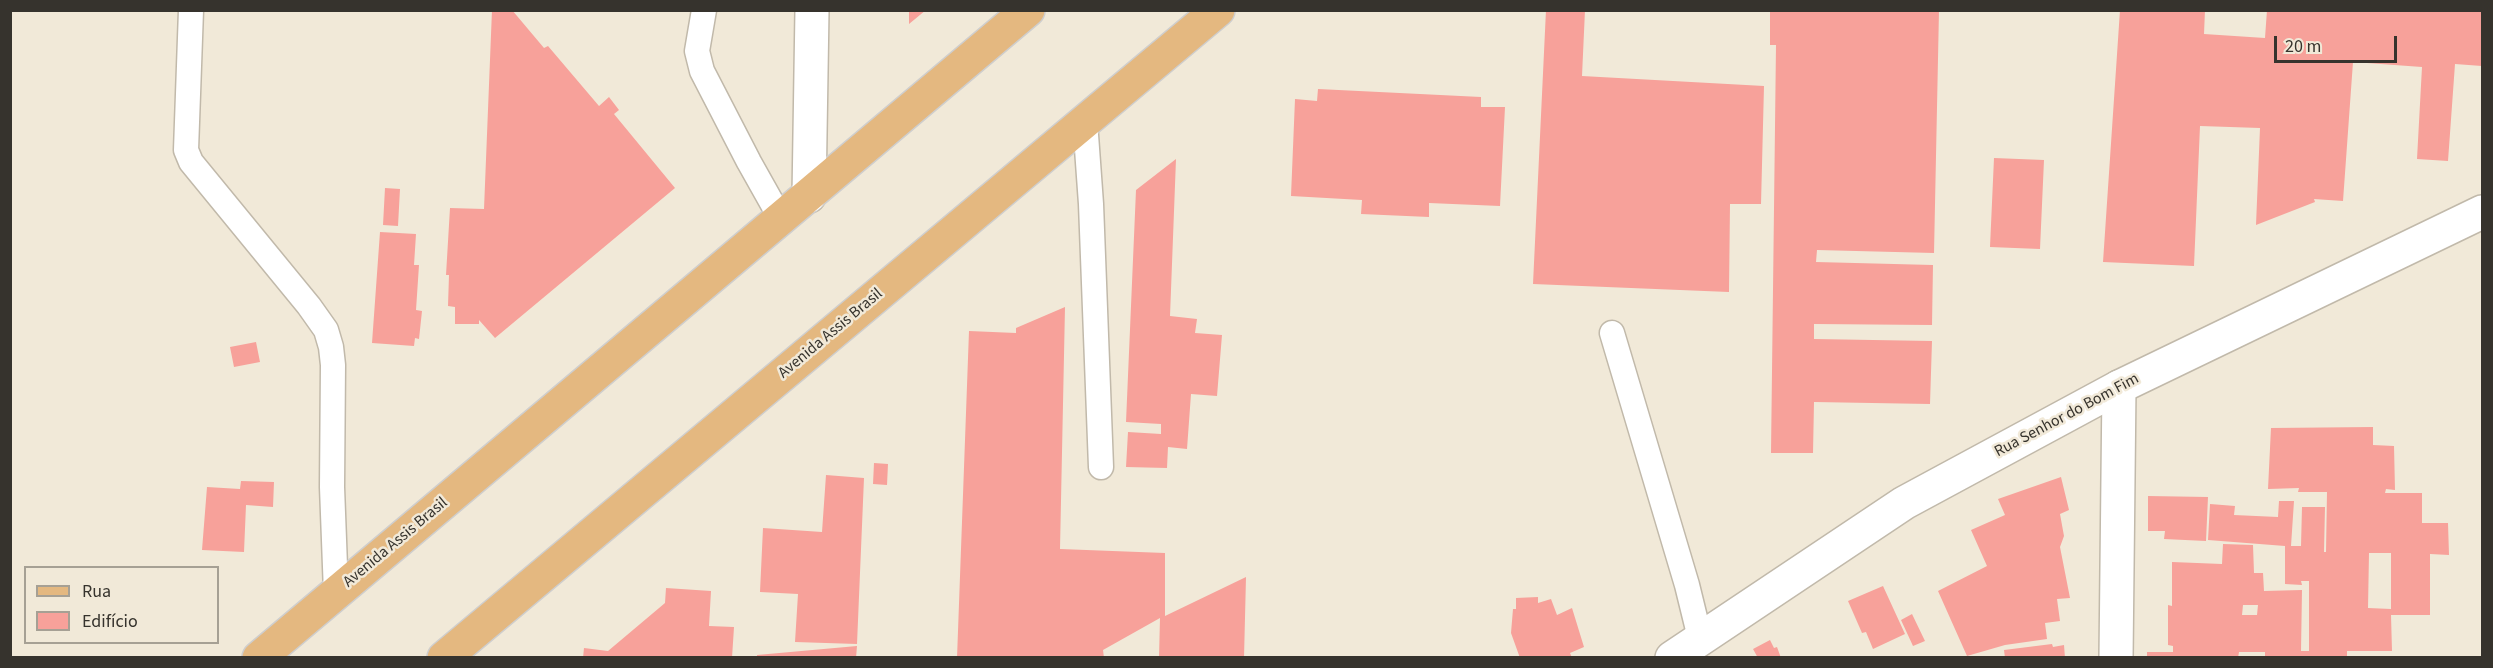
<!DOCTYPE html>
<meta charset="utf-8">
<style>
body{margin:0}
#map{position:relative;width:2493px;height:668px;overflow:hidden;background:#f1e9d8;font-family:"Source Sans 3",sans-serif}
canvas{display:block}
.frame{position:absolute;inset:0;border:12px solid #36332d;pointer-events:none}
.legend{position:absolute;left:24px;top:566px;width:195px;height:78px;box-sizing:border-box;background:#f1e9d8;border:2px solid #a6a094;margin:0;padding:8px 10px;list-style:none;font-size:18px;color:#36332d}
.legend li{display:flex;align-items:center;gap:12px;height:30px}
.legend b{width:30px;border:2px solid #a6a094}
.scale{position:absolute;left:2274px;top:36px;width:123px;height:27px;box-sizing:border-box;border:3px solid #36332d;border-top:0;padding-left:8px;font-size:18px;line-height:21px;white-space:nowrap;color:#36332d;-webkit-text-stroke:4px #f1e9d8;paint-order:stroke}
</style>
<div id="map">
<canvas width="2493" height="668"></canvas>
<div class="frame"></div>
<ul class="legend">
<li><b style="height:8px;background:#e4b880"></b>Rua</li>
<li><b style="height:16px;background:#f7a19a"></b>Edifício</li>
</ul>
<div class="scale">20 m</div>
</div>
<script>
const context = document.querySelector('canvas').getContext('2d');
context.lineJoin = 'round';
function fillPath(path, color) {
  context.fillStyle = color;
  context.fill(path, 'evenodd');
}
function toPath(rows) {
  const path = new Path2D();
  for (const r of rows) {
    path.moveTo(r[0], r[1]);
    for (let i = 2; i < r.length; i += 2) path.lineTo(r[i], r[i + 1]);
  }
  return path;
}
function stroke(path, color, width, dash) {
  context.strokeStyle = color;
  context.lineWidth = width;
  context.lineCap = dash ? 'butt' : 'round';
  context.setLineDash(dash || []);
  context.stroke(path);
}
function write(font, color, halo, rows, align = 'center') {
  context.font = font + ' "Source Sans 3",sans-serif';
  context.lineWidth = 5;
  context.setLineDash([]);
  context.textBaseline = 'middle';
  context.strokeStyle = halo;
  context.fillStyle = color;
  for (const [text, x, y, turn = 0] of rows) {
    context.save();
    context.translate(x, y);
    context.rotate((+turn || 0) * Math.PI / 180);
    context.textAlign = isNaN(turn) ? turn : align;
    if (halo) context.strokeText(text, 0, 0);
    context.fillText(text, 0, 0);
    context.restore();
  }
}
const building = toPath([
 [492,10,512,10,544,48,548,46,599,106,609,97,619,110,614,114,675,188,495,338,479,320,479,324,455,324,455,307,448,306,449,275,446,275,450,208,484,209],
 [909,10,926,10,909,24],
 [1546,10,1585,10,1582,76,1764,86,1761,204,1730,204,1729,292,1533,284],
 [1770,10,1939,10,1934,253,1817,250,1816,262,1933,265,1932,325,1814,324,1814,339,1932,341,1930,404,1814,402,1813,453,1771,453,1776,45,1770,45],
 [2120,10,2205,10,2204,34,2265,38,2267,10,2482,10,2482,66,2455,64,2448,161,2417,159,2422,67,2353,62,2343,201,2314,199,2315,202,2256,225,2260,128,2200,126,2194,266,2103,262],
 [1318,89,1481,97,1481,107,1505,107,1500,206,1429,203,1429,217,1361,214,1362,200,1291,196,1295,99,1317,101],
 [1994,158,2044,160,2040,249,1990,247],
 [1176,159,1170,316,1197,319,1195,333,1222,335,1217,396,1191,394,1187,449,1168,447,1167,468,1126,467,1128,432,1161,434,1161,424,1126,422,1136,190],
 [385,188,400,189,398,226,383,225],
 [380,232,416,234,414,265,419,265,416,310,422,311,419,339,415,338,414,346,372,343],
 [1065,307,1060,549,1165,553,1165,616,1246,577,1244,658,1159,658,1160,618,1103,650,1104,658,957,658,969,331,1016,333,1016,328],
 [256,342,260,362,234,367,230,347],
 [2373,427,2373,445,2394,446,2395,490,2386,489,2385,493,2422,493,2422,523,2448,523,2449,555,2430,554,2430,615,2391,615,2392,651,2347,651,2347,658,2265,658,2265,652,2239,652,2238,658,2147,658,2147,652,2173,652,2173,646,2168,645,2168,605,2172,606,2172,562,2222,564,2223,544,2253,545,2254,573,2263,573,2264,591,2302,590,2301,651,2309,651,2309,581,2301,581,2302,585,2285,584,2285,546,2208,540,2210,504,2235,506,2234,515,2278,517,2279,501,2294,501,2291,546,2301,546,2302,507,2325,507,2324,552,2326,552,2327,492,2298,492,2299,488,2268,489,2271,428],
 [2369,553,2391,553,2391,609,2368,608],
 [2243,605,2258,605,2257,615,2242,615],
 [874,463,888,464,887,485,873,484],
 [826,475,864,478,857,644,795,642,798,594,760,592,763,528,822,532],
 [2061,477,2069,510,2060,514,2064,536,2060,547,2070,598,2057,599,2060,621,2045,623,2047,639,2005,645,1967,656,1938,591,1987,566,1971,530,2005,515,1998,499],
 [241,481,274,482,273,507,246,505,244,552,202,550,207,487,240,489],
 [2148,496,2208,497,2206,541,2164,539,2165,531,2148,531],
 [1883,586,1905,634,1873,649,1866,632,1862,633,1848,601],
 [666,588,711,591,709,626,734,627,732,658,583,658,584,648,608,651,665,603],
 [1538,597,1538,603,1551,599,1557,615,1572,608,1584,647,1570,653,1572,658,1520,658,1511,633,1513,609,1516,609,1516,598],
 [1912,614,1925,641,1913,646,1901,620],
 [1770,640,1774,648,1777,647,1781,658,1758,658,1753,649],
 [2052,644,2053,647,2064,645,2065,658,2005,658,2004,650],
 [857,646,856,658,757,658,757,655]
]);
const service = toPath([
 [191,10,186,150,191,162,309,306,326,330,331,347,333,365,332,487,336,593],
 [704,10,697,51,702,71,749,162,781,219],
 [1085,121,1091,204,1101,467],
 [1612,333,1687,585,1700,638]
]);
const minor = toPath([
 [809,196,812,10],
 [2116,658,2119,387]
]);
const tertiary = toPath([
 [1672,658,1904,503,2119,387,2482,212]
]);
const primary = toPath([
 [259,658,1028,10],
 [444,658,1218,10]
]);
const streetNames = [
 ["Avenida Assis Brasil",831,334,-40],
 ["Rua Senhor do Bom Fim",2067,416,-28],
 ["Avenida Assis Brasil",396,543,-40]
];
fillPath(building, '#f7a19a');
stroke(service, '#c1b9aa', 27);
stroke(minor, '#c1b9aa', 36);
stroke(tertiary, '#c1b9aa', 36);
stroke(primary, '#cfcecd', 36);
stroke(service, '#fff', 24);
stroke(minor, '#fff', 33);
stroke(tertiary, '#fff', 33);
stroke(primary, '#e4b880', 33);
write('16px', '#36332d', '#f1e9d8', streetNames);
</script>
